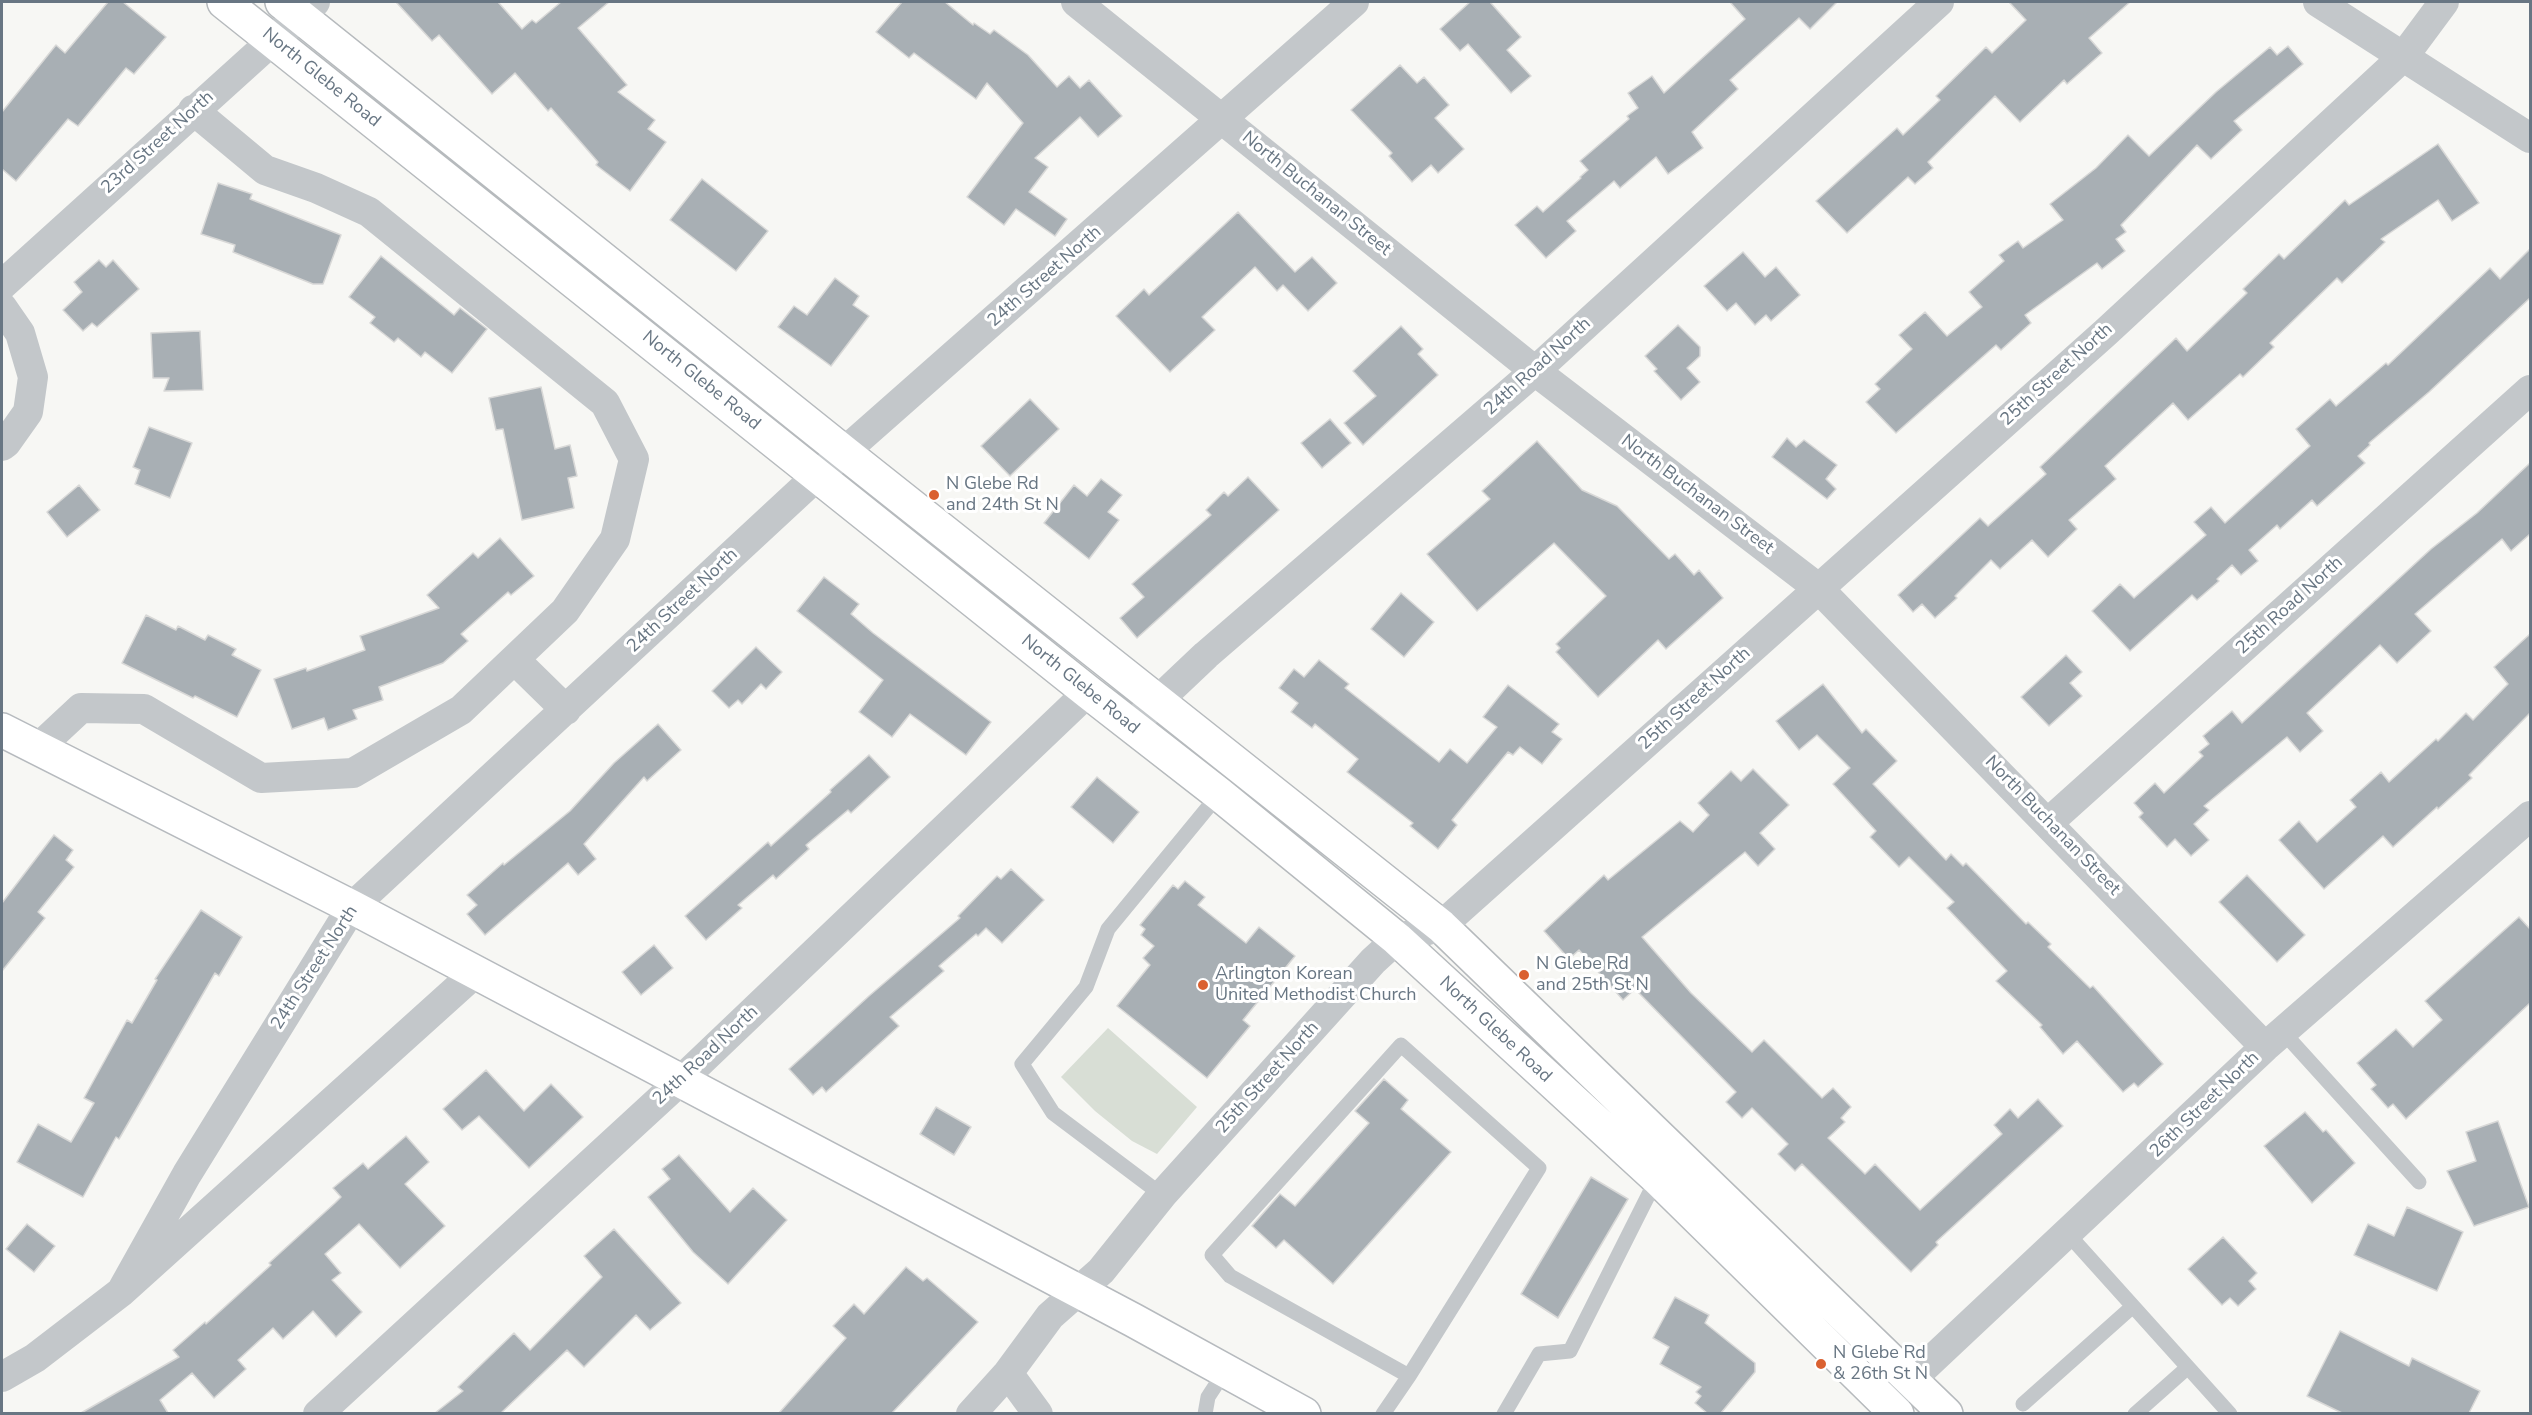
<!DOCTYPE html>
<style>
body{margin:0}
#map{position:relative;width:2532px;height:1415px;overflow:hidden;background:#f7f7f4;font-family:"Nunito Sans",sans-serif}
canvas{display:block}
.frame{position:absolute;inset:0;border:3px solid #687683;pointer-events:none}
</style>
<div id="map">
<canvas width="2532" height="1415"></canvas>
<div class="frame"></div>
</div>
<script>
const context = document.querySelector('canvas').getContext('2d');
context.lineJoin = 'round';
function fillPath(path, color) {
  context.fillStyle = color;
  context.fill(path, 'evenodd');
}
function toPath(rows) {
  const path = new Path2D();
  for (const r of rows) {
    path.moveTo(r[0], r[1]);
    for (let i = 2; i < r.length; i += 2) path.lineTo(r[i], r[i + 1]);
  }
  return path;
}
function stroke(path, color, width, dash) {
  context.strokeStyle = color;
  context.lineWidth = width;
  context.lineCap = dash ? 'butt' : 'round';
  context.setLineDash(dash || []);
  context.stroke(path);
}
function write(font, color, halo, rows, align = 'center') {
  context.font = font + ' "Nunito Sans",sans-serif';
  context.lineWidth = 6;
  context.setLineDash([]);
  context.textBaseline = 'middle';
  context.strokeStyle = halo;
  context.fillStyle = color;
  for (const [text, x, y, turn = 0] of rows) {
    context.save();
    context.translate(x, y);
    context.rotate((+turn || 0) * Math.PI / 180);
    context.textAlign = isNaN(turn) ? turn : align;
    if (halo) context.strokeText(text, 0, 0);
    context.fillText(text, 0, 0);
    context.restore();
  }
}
const green = toPath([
 [1108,1028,1197,1107,1157,1154,1132,1141,1095,1111,1061,1077]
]);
const building = toPath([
 [108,2,123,2,166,37,134,74,126,68,78,126,68,119,16,181,2,169,2,112,56,45,65,53,108,2],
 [396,2,498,2,522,29,532,20,536,23,561,2,609,2,578,28,627,85,618,92,655,120,648,129,666,142,630,191,596,165,598,162,551,108,548,111,515,73,492,94,439,35,432,41,396,2],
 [902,2,945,2,973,25,974,23,990,34,994,30,1028,55,1057,87,1069,76,1080,88,1089,80,1122,116,1098,137,1080,117,1035,158,1048,167,1029,192,1067,219,1055,236,1016,209,1004,225,967,197,1023,123,987,83,976,99,914,53,909,58,876,32,902,2],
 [1470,2,1490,2,1521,37,1507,50,1531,76,1511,93,1468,44,1460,51,1440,29,1470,2],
 [1730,2,1837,2,1810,29,1799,18,1730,80,1738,89,1692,132,1703,148,1668,174,1656,157,1620,188,1614,181,1567,221,1576,231,1546,258,1515,225,1537,206,1543,212,1581,178,1580,177,1588,170,1580,161,1629,119,1627,116,1638,108,1628,93,1652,76,1664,93,1745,19,1730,2],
 [2009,2,2130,2,2089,38,2102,53,2067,84,2064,80,2020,122,1995,96,1928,162,1933,168,1915,184,1908,177,1847,233,1816,201,1897,128,1903,135,1940,100,1936,96,1986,47,1992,53,2026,20,2009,2],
 [2288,46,2303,64,2234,121,2242,130,2211,159,2197,145,2121,225,2126,232,2116,239,2125,251,2102,269,2097,263,2025,315,2031,323,2001,350,1996,345,1896,433,1866,402,1880,389,1875,384,1912,349,1899,335,1925,312,1947,336,1982,307,1969,292,2004,261,1999,255,2018,241,2023,248,2063,220,2050,204,2096,168,2128,135,2149,156,2216,92,2270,47,2277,55,2288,46],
 [1400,65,1417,83,1424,77,1449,105,1435,118,1464,149,1438,173,1431,165,1412,182,1389,156,1392,153,1351,110,1400,65],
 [2438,144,2479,203,2452,221,2438,200,2381,239,2385,242,2342,283,2337,278,2270,343,2274,347,2243,377,2240,374,2188,420,2173,403,2105,466,2116,479,2069,520,2077,529,2048,557,2032,540,2000,569,1991,560,1955,596,1957,598,1935,618,1922,604,1913,612,1898,595,1980,518,1988,526,2046,474,2040,467,2176,338,2187,351,2247,293,2243,289,2279,254,2284,259,2345,200,2349,205,2438,144],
 [702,179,768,231,736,271,670,220,702,179],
 [218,183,252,194,250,199,341,235,323,284,313,284,233,252,235,245,201,234,218,183],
 [1238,212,1295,272,1312,257,1337,283,1308,311,1283,285,1277,291,1255,267,1202,317,1215,330,1170,372,1116,316,1144,289,1149,295,1238,212],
 [2530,249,2530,298,2429,392,2369,443,2370,445,2358,456,2365,463,2317,506,2312,500,2280,529,2277,525,2249,550,2258,561,2241,575,2232,565,2217,579,2219,581,2197,600,2192,595,2130,651,2092,611,2120,584,2134,598,2206,535,2194,522,2211,507,2225,523,2310,446,2296,429,2330,399,2336,406,2386,363,2388,365,2490,268,2500,279,2530,249],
 [1743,252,1765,277,1776,267,1800,295,1771,321,1766,315,1755,325,1736,303,1727,311,1704,286,1743,252],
 [381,256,454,315,460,308,487,329,452,373,425,352,421,357,398,338,394,342,370,323,375,317,349,297,381,256],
 [99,260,106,267,113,260,139,289,97,327,92,323,83,331,63,310,82,292,74,282,99,260],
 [835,278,859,296,853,305,869,316,831,366,778,327,794,306,807,315,835,278],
 [1678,325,1700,347,1700,356,1687,368,1700,382,1681,400,1654,371,1657,369,1645,356,1678,325],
 [1401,326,1423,349,1418,354,1438,375,1363,445,1344,423,1376,396,1353,371,1401,326],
 [200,331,203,390,164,391,169,378,153,378,151,333,200,331],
 [541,387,555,449,570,445,577,476,568,478,574,508,522,520,503,429,496,430,489,398,541,387],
 [1030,399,1059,429,1010,476,981,446,1030,399],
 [1330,419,1351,443,1322,468,1301,443,1330,419],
 [149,427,192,443,170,498,135,484,140,470,133,467,149,427],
 [1787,438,1796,447,1804,440,1837,465,1826,479,1836,489,1827,499,1772,457,1787,438],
 [1537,441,1582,490,1617,506,1669,559,1675,554,1694,575,1699,570,1723,598,1666,649,1658,640,1598,697,1556,652,1560,648,1556,644,1606,596,1554,543,1477,611,1427,554,1490,499,1482,491,1537,441],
 [2530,463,2530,534,2511,551,2502,539,2415,614,2431,631,2397,663,2380,645,2307,713,2323,731,2300,752,2287,737,2204,806,2209,810,2194,824,2209,840,2191,856,2175,839,2167,847,2139,817,2143,813,2134,803,2155,783,2164,793,2203,756,2199,752,2209,744,2203,736,2232,711,2242,723,2431,549,2477,513,2530,463],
 [1248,477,1279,510,1137,638,1120,618,1144,597,1132,584,1211,515,1206,510,1224,492,1228,496,1248,477],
 [1101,479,1122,495,1108,512,1119,520,1089,559,1044,523,1074,485,1087,496,1101,479],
 [79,485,100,510,67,537,47,512,79,485],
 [500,538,534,576,511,595,508,592,461,634,468,641,443,663,379,687,383,700,353,710,357,719,328,730,324,718,292,729,274,679,306,668,307,671,365,650,360,636,439,608,427,595,473,553,478,558,500,538],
 [824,577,859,604,851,614,873,633,991,722,966,755,910,714,892,737,859,712,883,680,797,611,824,577],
 [1401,593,1434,622,1404,657,1371,629,1401,593],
 [146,615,176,630,178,626,205,640,208,635,236,649,232,655,261,670,237,717,195,696,193,698,122,663,146,615],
 [2530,634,2530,713,2469,775,2472,778,2438,809,2437,807,2393,847,2383,836,2324,889,2279,840,2299,821,2317,842,2356,807,2350,800,2381,772,2389,782,2436,739,2438,741,2466,713,2473,720,2508,684,2494,667,2530,634],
 [756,647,782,672,766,689,761,684,742,704,738,700,729,708,712,691,756,647],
 [2066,655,2082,672,2070,683,2082,696,2049,726,2021,697,2066,655],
 [1319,660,1349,684,1345,688,1439,762,1450,749,1467,763,1497,727,1483,717,1508,685,1559,724,1552,732,1562,739,1542,764,1520,747,1513,755,1508,752,1452,820,1457,825,1438,849,1410,826,1413,823,1347,772,1358,759,1315,724,1312,728,1291,712,1298,703,1279,688,1294,669,1304,677,1319,660],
 [1823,684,1862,733,1866,729,1897,761,1873,784,1946,860,1951,854,1963,866,1966,863,2026,924,2028,922,2051,944,2048,947,2090,988,2093,986,2163,1064,2138,1087,2134,1083,2123,1092,2077,1041,2063,1054,2040,1027,2042,1025,1996,981,2007,971,1947,908,1954,902,1909,857,1899,867,1870,837,1876,831,1833,784,1850,768,1817,735,1799,750,1776,721,1823,684],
 [658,724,681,750,647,781,644,777,584,844,596,859,578,875,568,863,485,935,467,914,477,905,467,895,503,863,504,865,570,811,614,763,658,724],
 [869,755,890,777,851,813,848,810,806,845,809,849,776,879,773,875,738,905,742,908,706,940,685,916,768,842,771,846,831,792,830,790,869,755],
 [1753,769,1789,805,1760,833,1775,849,1758,866,1745,852,1642,937,1691,993,1752,1052,1764,1040,1822,1098,1833,1088,1851,1107,1841,1118,1845,1122,1828,1138,1865,1174,1875,1164,1920,1210,2002,1134,1994,1125,2010,1109,2018,1118,2038,1099,2063,1126,1936,1242,1938,1245,1911,1272,1802,1164,1795,1171,1778,1154,1788,1144,1752,1108,1742,1118,1726,1102,1736,1092,1635,989,1623,1000,1579,950,1569,959,1544,931,1604,875,1608,880,1680,821,1693,832,1709,815,1698,803,1731,771,1741,781,1753,769],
 [1097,777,1139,812,1113,843,1071,807,1097,777],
 [54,835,73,850,66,860,74,867,38,912,45,918,2,971,2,903,54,835],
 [1011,869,1044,900,1002,943,986,928,978,936,976,934,939,966,944,971,890,1017,899,1026,826,1092,822,1087,813,1095,789,1069,869,996,960,918,958,916,997,876,1001,879,1011,869],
 [2247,875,2305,935,2277,962,2219,902,2247,875],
 [1185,881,1205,897,1198,905,1246,943,1259,927,1295,956,1243,1020,1250,1026,1207,1078,1117,1006,1150,965,1143,958,1154,946,1141,935,1145,929,1140,925,1173,885,1178,889,1185,881],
 [201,910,242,937,219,976,215,973,119,1139,116,1137,83,1197,17,1162,38,1124,71,1142,94,1103,84,1098,127,1020,132,1023,157,980,155,979,201,910],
 [2519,917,2530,929,2530,1003,2406,1119,2393,1104,2388,1108,2371,1089,2376,1085,2357,1063,2396,1029,2413,1047,2442,1020,2425,1001,2519,917],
 [654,945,673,968,641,995,622,972,654,945],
 [486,1070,524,1111,551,1084,583,1117,529,1168,479,1116,462,1130,443,1109,486,1070],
 [1384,1079,1408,1100,1401,1109,1451,1152,1333,1284,1284,1240,1276,1248,1252,1226,1280,1194,1295,1206,1369,1123,1355,1111,1384,1079],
 [936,1107,971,1127,954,1155,920,1134,936,1107],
 [2305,1112,2323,1132,2326,1130,2355,1163,2312,1203,2264,1146,2305,1112],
 [2498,1121,2529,1207,2474,1226,2447,1171,2476,1161,2466,1132,2498,1121],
 [406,1136,429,1162,405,1184,445,1226,400,1268,359,1224,325,1254,341,1273,332,1280,362,1312,336,1337,313,1311,283,1339,273,1328,238,1360,246,1369,214,1398,192,1373,160,1400,168,1413,81,1413,179,1357,173,1350,205,1322,206,1324,271,1265,269,1263,335,1203,341,1197,333,1188,363,1163,368,1169,406,1136],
 [679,1155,730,1212,753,1188,787,1220,728,1284,693,1252,648,1197,670,1179,662,1169,679,1155],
 [1591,1177,1628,1199,1558,1318,1521,1294,1591,1177],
 [2407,1207,2463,1232,2437,1291,2354,1255,2368,1224,2394,1236,2407,1207],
 [27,1224,55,1246,34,1272,6,1249,27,1224],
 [614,1229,681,1303,650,1330,636,1315,584,1367,567,1350,501,1413,435,1413,463,1391,458,1387,514,1333,530,1350,602,1277,584,1256,614,1229],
 [2223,1237,2257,1273,2249,1281,2256,1289,2238,1306,2230,1298,2222,1305,2188,1269,2223,1237],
 [906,1267,923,1281,927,1278,978,1322,892,1413,779,1413,846,1338,833,1326,854,1304,864,1314,906,1267],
 [1675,1297,1709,1315,1705,1323,1755,1363,1755,1372,1721,1413,1707,1413,1695,1403,1701,1396,1696,1392,1701,1387,1660,1364,1669,1347,1653,1338,1675,1297],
 [2340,1331,2409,1366,2412,1358,2480,1391,2469,1413,2342,1413,2307,1396,2340,1331]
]);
const service = toPath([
 [2283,1032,2419,1182],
 [1162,1195,1053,1113,1022,1064,1086,987,1108,929,1219,794],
 [2068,1234,2230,1414],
 [2023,1404,2132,1307],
 [1205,1414,1208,1397,1225,1371],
 [1383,1414,1409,1376,1230,1276,1212,1255,1401,1045,1539,1168,1409,1376],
 [1504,1414,1539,1354,1570,1351,1657,1178],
 [2135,1414,2187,1368]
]);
const minor = toPath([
 [1076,2,1535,371,1818,588,2265,1047],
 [2318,2,2530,138],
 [2,285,315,2],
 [2,307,20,333,33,377,28,412,6,443,2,446],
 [515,660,566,710],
 [1131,726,1206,655,1535,371,1939,2],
 [37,749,81,708,144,709,261,778,353,773,461,710,565,611,615,539,634,459,605,403,369,212,316,188,265,170,193,110],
 [2049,822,2530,390],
 [121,1292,187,1174,352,907,818,475,1354,2],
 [1008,1373,1038,1414],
 [2,1377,35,1358,121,1292,475,973],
 [1886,1403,2265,1047,2530,816],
 [318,1414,679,1082,1088,692],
 [971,1414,1008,1373,1050,1316,1101,1271,1162,1195,1373,961,1397,939,1441,926,2105,333,2404,56,2444,2]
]);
const secondary = toPath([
 [2,730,352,907,1133,1320,1304,1414]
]);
const primary = toPath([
 [224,2,1088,692,1219,794,1397,939,1657,1178,1897,1414],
 [282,2,845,453,1441,926,1946,1414]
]);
const markers = [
 [934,495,6,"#da6131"],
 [1524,975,6,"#da6131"],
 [1203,985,6,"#da6131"],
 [1821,1364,6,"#da6131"]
];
const streetNames = [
 ["North Glebe Road",321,78,39],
 ["23rd Street North",158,143,-42],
 ["North Buchanan Street",1316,194,39],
 ["24th Street North",1045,277,-41],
 ["24th Road North",1538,367,-42],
 ["25th Street North",2057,375,-42],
 ["North Glebe Road",701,381,39],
 ["North Buchanan Street",1697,495,37],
 ["24th Street North",683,601,-43],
 ["25th Road North",2290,606,-42],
 ["North Glebe Road",1080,685,39],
 ["25th Street North",1695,699,-42],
 ["North Buchanan Street",2052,826,46],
 ["24th Street North",315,968,-57],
 ["North Glebe Road",1495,1030,43],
 ["24th Road North",706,1056,-43],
 ["25th Street North",1268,1078,-48],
 ["26th Street North",2205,1105,-44]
];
const poiNames = [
 ["N Glebe Rd",946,485],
 ["and 24th St N",946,506],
 ["N Glebe Rd",1536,965],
 ["and 25th St N",1536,986],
 ["Arlington Korean",1215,975],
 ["United Methodist Church",1215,996],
 ["N Glebe Rd",1833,1354],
 ["& 26th St N",1833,1375]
];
fillPath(green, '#d8ded5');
fillPath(building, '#a8afb4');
stroke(building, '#d8d8d7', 1.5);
stroke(secondary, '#b6babe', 36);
stroke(primary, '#b6babd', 36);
stroke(service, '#c3c7ca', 15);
stroke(minor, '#c3c7ca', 30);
stroke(secondary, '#fff', 33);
stroke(primary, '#fff', 33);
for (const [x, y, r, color] of markers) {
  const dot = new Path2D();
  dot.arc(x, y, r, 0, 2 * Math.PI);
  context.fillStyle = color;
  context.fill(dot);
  stroke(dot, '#fff', 2);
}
write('18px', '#687683', '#fff', streetNames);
write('18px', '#687683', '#fff', poiNames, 'left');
</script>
